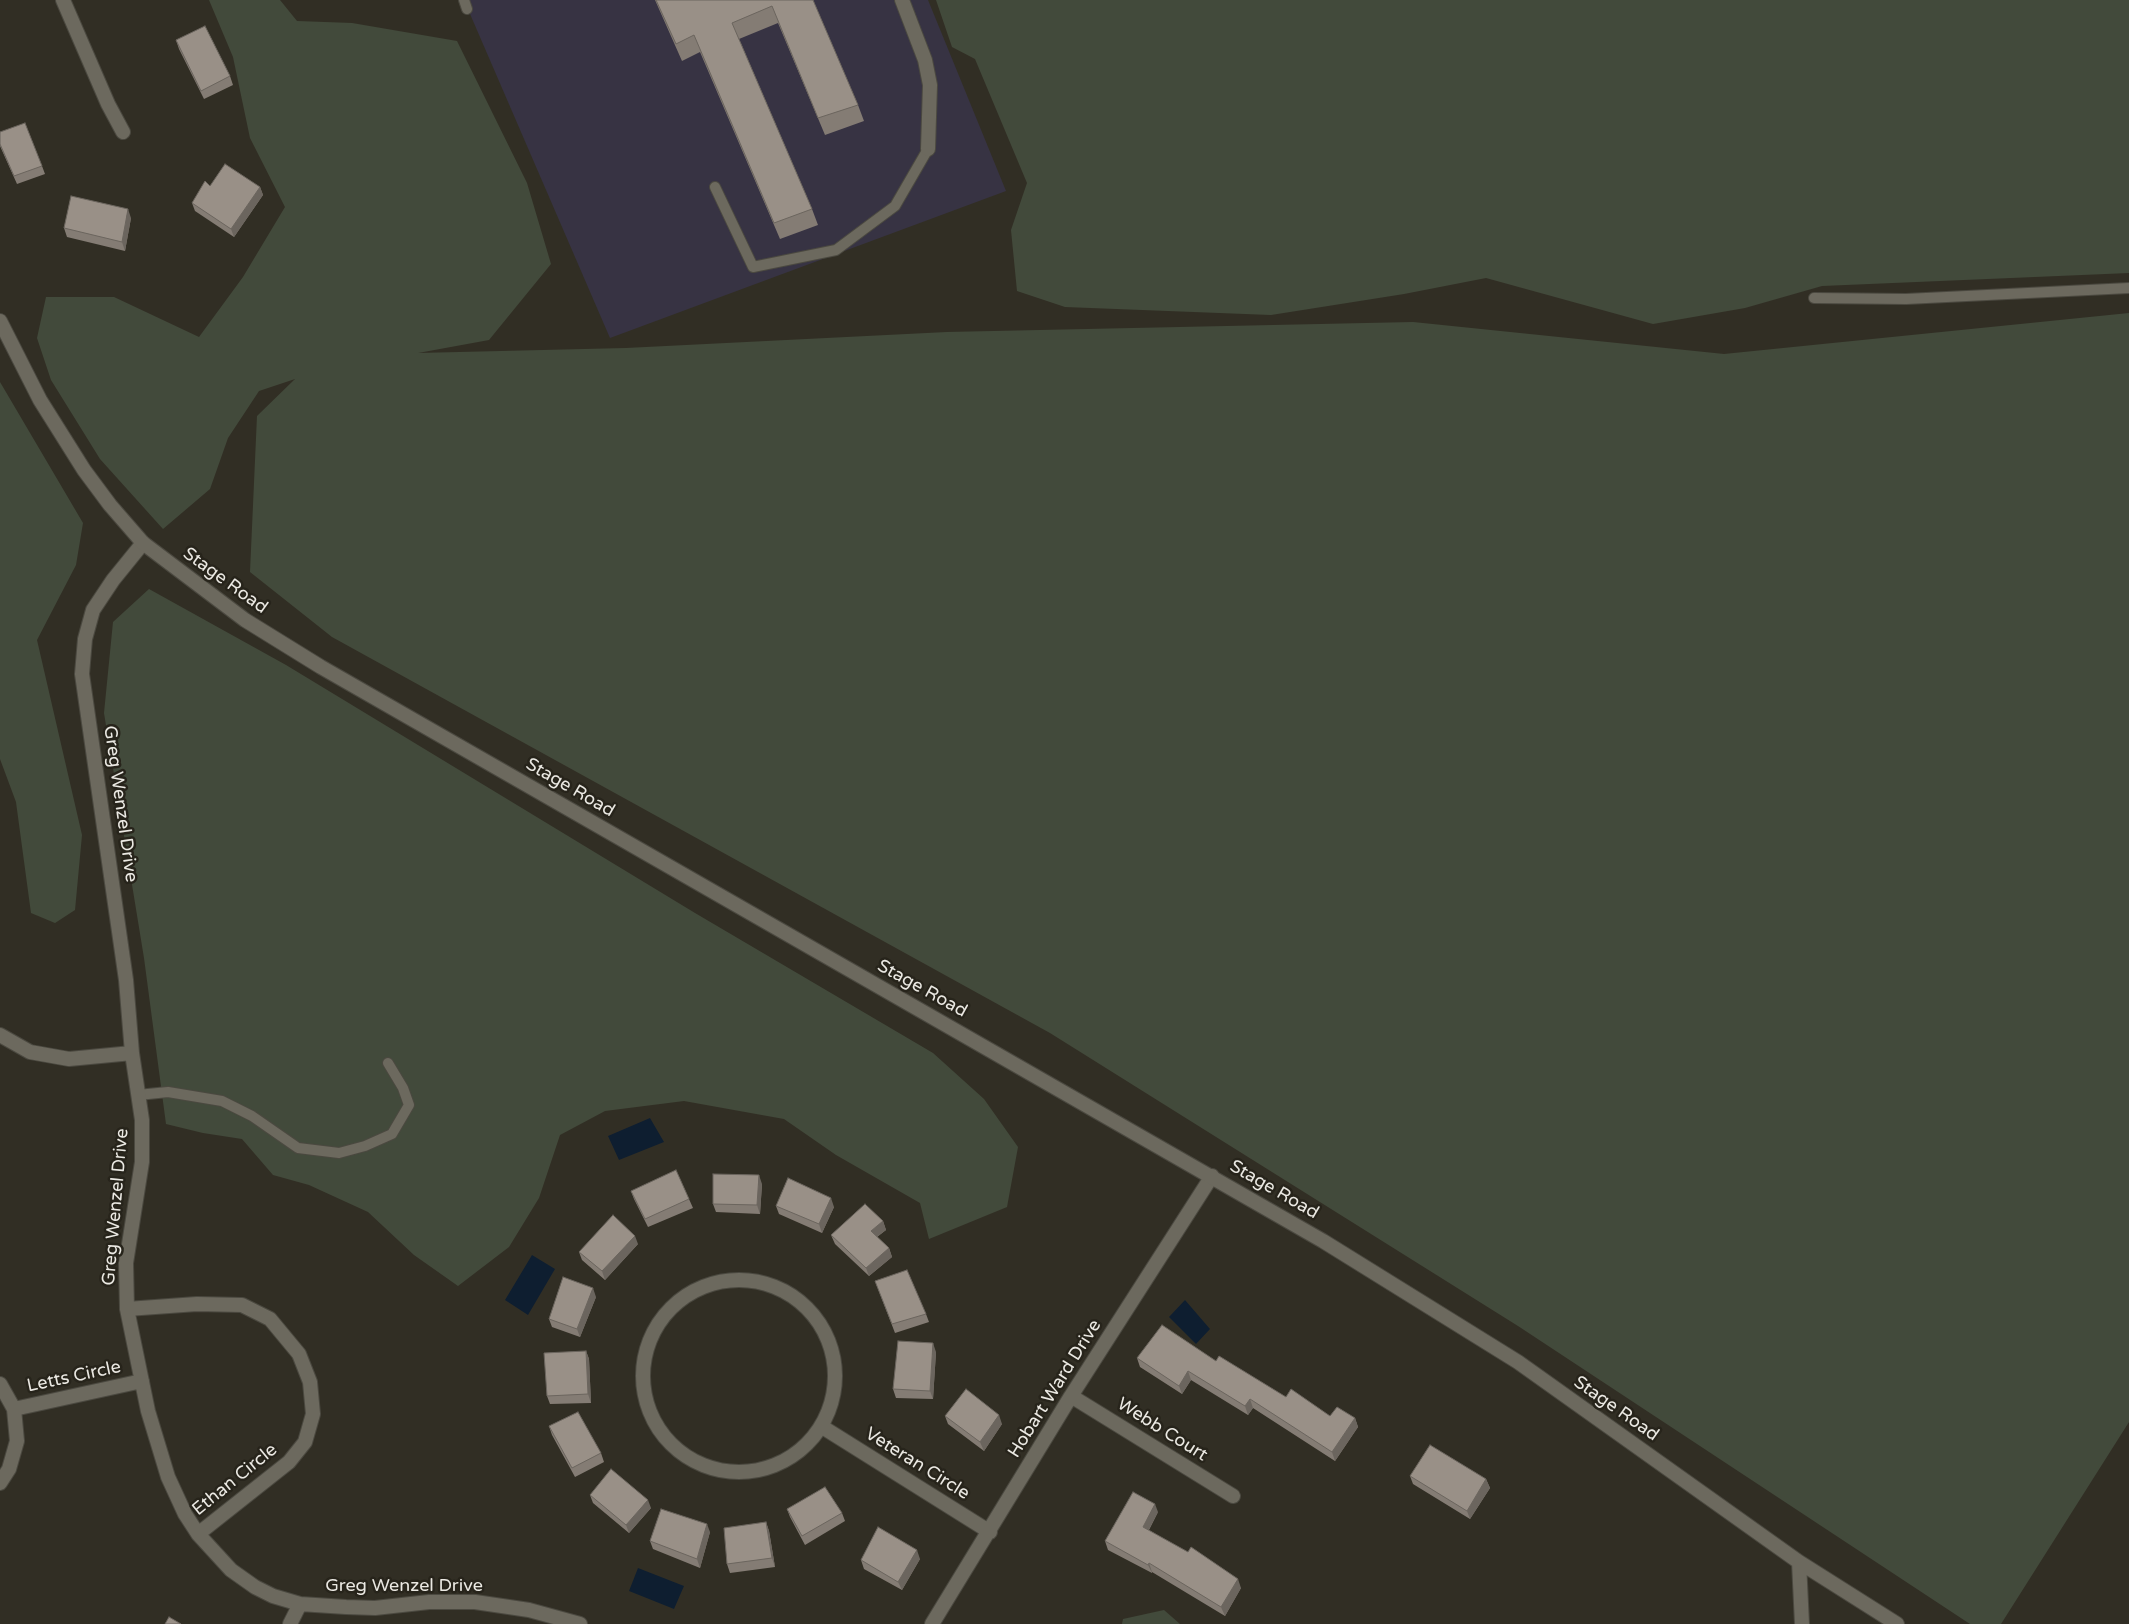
<!DOCTYPE html>
<style>
body{margin:0}
canvas{display:block;background:#312e24}
</style>
<canvas width="2129" height="1624"></canvas>
<script>
const context = document.querySelector('canvas').getContext('2d');
context.lineJoin = 'round';
function fillPath(path, color) {
  context.fillStyle = color;
  context.fill(path, 'evenodd');
}
function toPath(rows) {
  const path = new Path2D();
  for (const r of rows) {
    if (r.length === 3) {
      path.moveTo(r[0] + r[2], r[1]);
      path.arc(r[0], r[1], r[2], 0, 2 * Math.PI);
      continue;
    }
    path.moveTo(r[0], r[1]);
    for (let i = 2; i < r.length; i += 2) path.lineTo(r[i], r[i + 1]);
  }
  return path;
}
function stroke(path, color, width, dash) {
  context.strokeStyle = color;
  context.lineWidth = width;
  context.lineCap = dash ? 'butt' : 'round';
  context.setLineDash(dash || []);
  context.stroke(path);
}
function write(font, color, halo, rows, align = 'center') {
  context.font = font + ' "Varela Round",sans-serif';
  context.lineWidth = 5;
  context.setLineDash([]);
  context.textBaseline = 'middle';
  context.strokeStyle = halo;
  context.fillStyle = color;
  for (const [text, x, y, turn = 0] of rows) {
    context.save();
    context.translate(x, y);
    context.rotate((+turn || 0) * Math.PI / 180);
    context.textAlign = isNaN(turn) ? turn : align;
    if (halo) context.strokeText(text, 0, 0);
    context.fillText(text, 0, 0);
    context.restore();
  }
}
const commercial = toPath([
 [464,0,928,0,1006,191,610,338]
]);
const green = toPath([
 [209,0,280,0,297,21,352,23,457,41,527,183,551,264,489,340,418,353,626,348,947,332,1413,322,1724,354,2129,313,2129,1422,2001,1624,1970,1624,1518,1326,1050,1033,332,637,250,572,257,416,295,379,259,391,228,438,210,489,163,529,100,459,51,380,37,338,46,297,114,297,199,337,243,277,285,207,250,138,233,57],
 [936,0,2129,0,2129,273,1822,286,1745,308,1653,324,1486,278,1404,294,1271,315,1065,307,1017,291,1011,230,1027,183,975,59,952,47],
 [0,382,83,523,76,565,37,640,82,835,75,910,55,923,31,913,16,802,0,759],
 [149,589,286,665,695,913,933,1053,984,1099,1018,1147,1007,1207,929,1239,920,1203,836,1155,784,1119,684,1101,605,1111,560,1135,539,1198,509,1247,458,1286,414,1255,368,1212,309,1185,273,1175,242,1139,203,1133,166,1124,144,958,104,713,113,622],
 [1164,1610,1180,1624,1122,1624,1123,1619]
]);
const water = toPath([
 [650,1118,664,1142,619,1160,608,1136],
 [532,1255,555,1269,528,1315,505,1300],
 [1185,1300,1210,1329,1196,1344,1169,1317],
 [638,1568,684,1586,674,1609,629,1591]
]);
const service = toPath([
 [464,0,467,9],
 [715,187,753,267,836,250,895,206,928,149],
 [1814,298,1906,299,2129,288],
 [138,1095,168,1092,222,1101,252,1116,298,1148,339,1153,365,1146,392,1134,409,1105,403,1088,388,1063]
]);
const minor = toPath([
 [63,0,108,104,123,132],
 [902,0,925,60,930,85,928,149],
 [143,543,113,580,93,610,85,639,82,674,126,980,132,1053,142,1120,142,1162,126,1263,127,1309,148,1411,168,1477,185,1514,198,1534,231,1570,255,1587,273,1596,300,1604,346,1607,375,1608,429,1602,475,1602,529,1610,580,1624],
 [0,1035,30,1052,69,1059,132,1053],
 [739,1376,96],
 [127,1309,197,1304,242,1305,270,1319,299,1354,310,1382,313,1414,305,1442,289,1462,198,1534],
 [0,1384,14,1409,17,1441,9,1469,0,1483],
 [1071,1396,1233,1496],
 [14,1409,142,1381],
 [824,1428,990,1532],
 [290,1624,300,1604],
 [932,1624,1071,1396,1212,1176]
]);
const tertiary = toPath([
 [0,321,40,400,84,470,110,505,143,543,245,620,321,667,1323,1241,1518,1362,1799,1562,1897,1624],
 [1799,1562,1802,1624]
]);
const wall = toPath([
 [655,0,813,0,858,105,864,121,825,135,778,23,739,39,812,209,818,225,780,239,700,52,682,61],
 [176,40,230,76,233,85,204,99,179,49],
 [0,132,42,166,45,174,17,184,0,146],
 [260,187,263,195,234,237,195,211,192,203],
 [131,218,125,251,67,237,64,228],
 [762,1184,760,1214,716,1212,713,1204],
 [631,1191,689,1199,693,1208,648,1227,634,1199],
 [776,1206,834,1207,822,1233,779,1214],
 [883,1221,886,1230,877,1237,889,1248,892,1257,869,1276,835,1244,831,1235],
 [638,1244,605,1280,582,1260,579,1252],
 [875,1281,926,1314,929,1322,895,1333],
 [596,1297,580,1337,552,1327,549,1319],
 [586,1351,589,1359,591,1403,550,1404,547,1396],
 [936,1352,933,1399,896,1398,893,1389],
 [1137,1358,1216,1361,1286,1397,1330,1416,1355,1418,1358,1427,1335,1461,1253,1408,1248,1415,1191,1380,1182,1394,1140,1367],
 [945,1416,1002,1424,984,1451,948,1424],
 [549,1426,601,1453,604,1462,575,1477,552,1435],
 [1410,1476,1486,1479,1490,1488,1470,1519,1413,1484],
 [590,1495,651,1508,629,1533,593,1503],
 [787,1509,842,1513,845,1521,805,1545,790,1517],
 [1158,1512,1149,1530,1241,1588,1225,1616,1152,1572,1152,1573,1108,1550,1105,1541],
 [766,1522,769,1531,775,1567,730,1573,727,1564],
 [710,1532,700,1568,653,1549,650,1541],
 [920,1559,902,1590,864,1569,861,1560]
]);
const shadedWall = toPath([
 [260,187,263,195,234,237,231,229],
 [128,209,131,218,125,251,122,242],
 [759,1175,762,1184,760,1214,757,1205],
 [831,1198,834,1207,822,1233,819,1224],
 [883,1221,886,1230,874,1239,871,1231],
 [635,1236,638,1244,605,1280,602,1271],
 [889,1248,892,1257,869,1276,866,1268],
 [593,1288,596,1297,580,1337,577,1329],
 [933,1343,936,1352,933,1399,930,1391],
 [586,1351,589,1359,591,1403,588,1394],
 [1188,1371,1191,1380,1182,1394,1179,1386],
 [1250,1399,1253,1408,1248,1415,1245,1406],
 [999,1415,1002,1424,984,1451,980,1442],
 [1355,1418,1358,1427,1335,1461,1332,1452],
 [1486,1479,1490,1488,1470,1519,1467,1511],
 [648,1500,651,1508,629,1533,626,1525],
 [1155,1504,1158,1512,1146,1535,1143,1527],
 [766,1522,769,1531,775,1567,772,1558],
 [707,1524,710,1532,700,1568,697,1559],
 [917,1550,920,1559,902,1590,898,1582],
 [1149,1563,1152,1572,1152,1573,1148,1565],
 [1238,1579,1241,1588,1225,1616,1221,1607]
]);
const building = toPath([
 [656,0,813,0,858,105,818,118,772,6,732,23,812,209,774,223,694,35,676,44,656,0],
 [205,26,230,76,201,91,176,40,205,26],
 [25,123,42,166,14,176,0,144,0,132,25,123],
 [225,164,260,187,231,229,192,203,205,181,210,186,225,164],
 [71,196,128,209,122,242,64,228,71,196],
 [676,1170,689,1199,645,1219,631,1191,676,1170],
 [713,1174,759,1175,757,1205,713,1204,713,1174],
 [788,1178,831,1198,819,1224,776,1206,788,1178],
 [865,1204,883,1221,871,1231,889,1248,866,1268,831,1235,865,1204],
 [613,1215,635,1236,602,1271,579,1252,613,1215],
 [907,1270,926,1314,892,1324,875,1281,907,1270],
 [563,1277,593,1288,577,1329,549,1319,563,1277],
 [1162,1325,1216,1361,1219,1356,1286,1397,1291,1389,1330,1416,1337,1407,1355,1418,1332,1452,1250,1399,1245,1406,1188,1371,1179,1386,1137,1358,1162,1325],
 [898,1341,933,1343,930,1391,893,1389,898,1341],
 [586,1351,588,1394,547,1396,544,1353,586,1351],
 [966,1389,999,1415,980,1442,945,1416,966,1389],
 [578,1412,601,1453,572,1468,549,1426,578,1412],
 [1430,1445,1486,1479,1467,1511,1410,1476,1430,1445],
 [611,1469,648,1500,626,1525,590,1495,611,1469],
 [825,1487,842,1513,802,1536,787,1509,825,1487],
 [1133,1492,1155,1504,1143,1527,1188,1552,1191,1547,1238,1579,1221,1607,1149,1563,1148,1565,1105,1541,1133,1492],
 [661,1509,707,1524,697,1559,650,1541,661,1509],
 [766,1522,772,1558,727,1564,724,1528,766,1522],
 [878,1527,917,1550,898,1582,861,1560,878,1527],
 [169,1617,181,1624,165,1624,169,1617]
]);
const streetNames = [
 ["Stage Road",225,581,36],
 ["Stage Road",570,788,30],
 ["Greg Wenzel Drive",120,804,82],
 ["Stage Road",922,989,29],
 ["Stage Road",1274,1190,30],
 ["Greg Wenzel Drive",116,1207,-85],
 ["Letts Circle",74,1377,-12],
 ["Hobart Ward Drive",1055,1389,-58],
 ["Stage Road",1616,1409,35],
 ["Webb Court",1162,1430,32],
 ["Veteran Circle",917,1464,32],
 ["Ethan Circle",235,1480,-39],
 ["Greg Wenzel Drive",404,1586]
];
fillPath(commercial, '#373343');
fillPath(green, '#424a3b');
fillPath(water, '#0e1e30');
stroke(service, '#4b4940', 12);
stroke(minor, '#4b4940', 16);
stroke(tertiary, '#4b4940', 16);
stroke(service, '#6c695e', 10);
stroke(minor, '#6c695e', 14);
stroke(tertiary, '#6c695e', 14);
fillPath(wall, '#847c74');
fillPath(shadedWall, '#6b655e');
fillPath(building, '#999087');
stroke(building, '#6b655e', 1);
write('18px', '#ebe9e3', '#27241b', streetNames);
</script>
